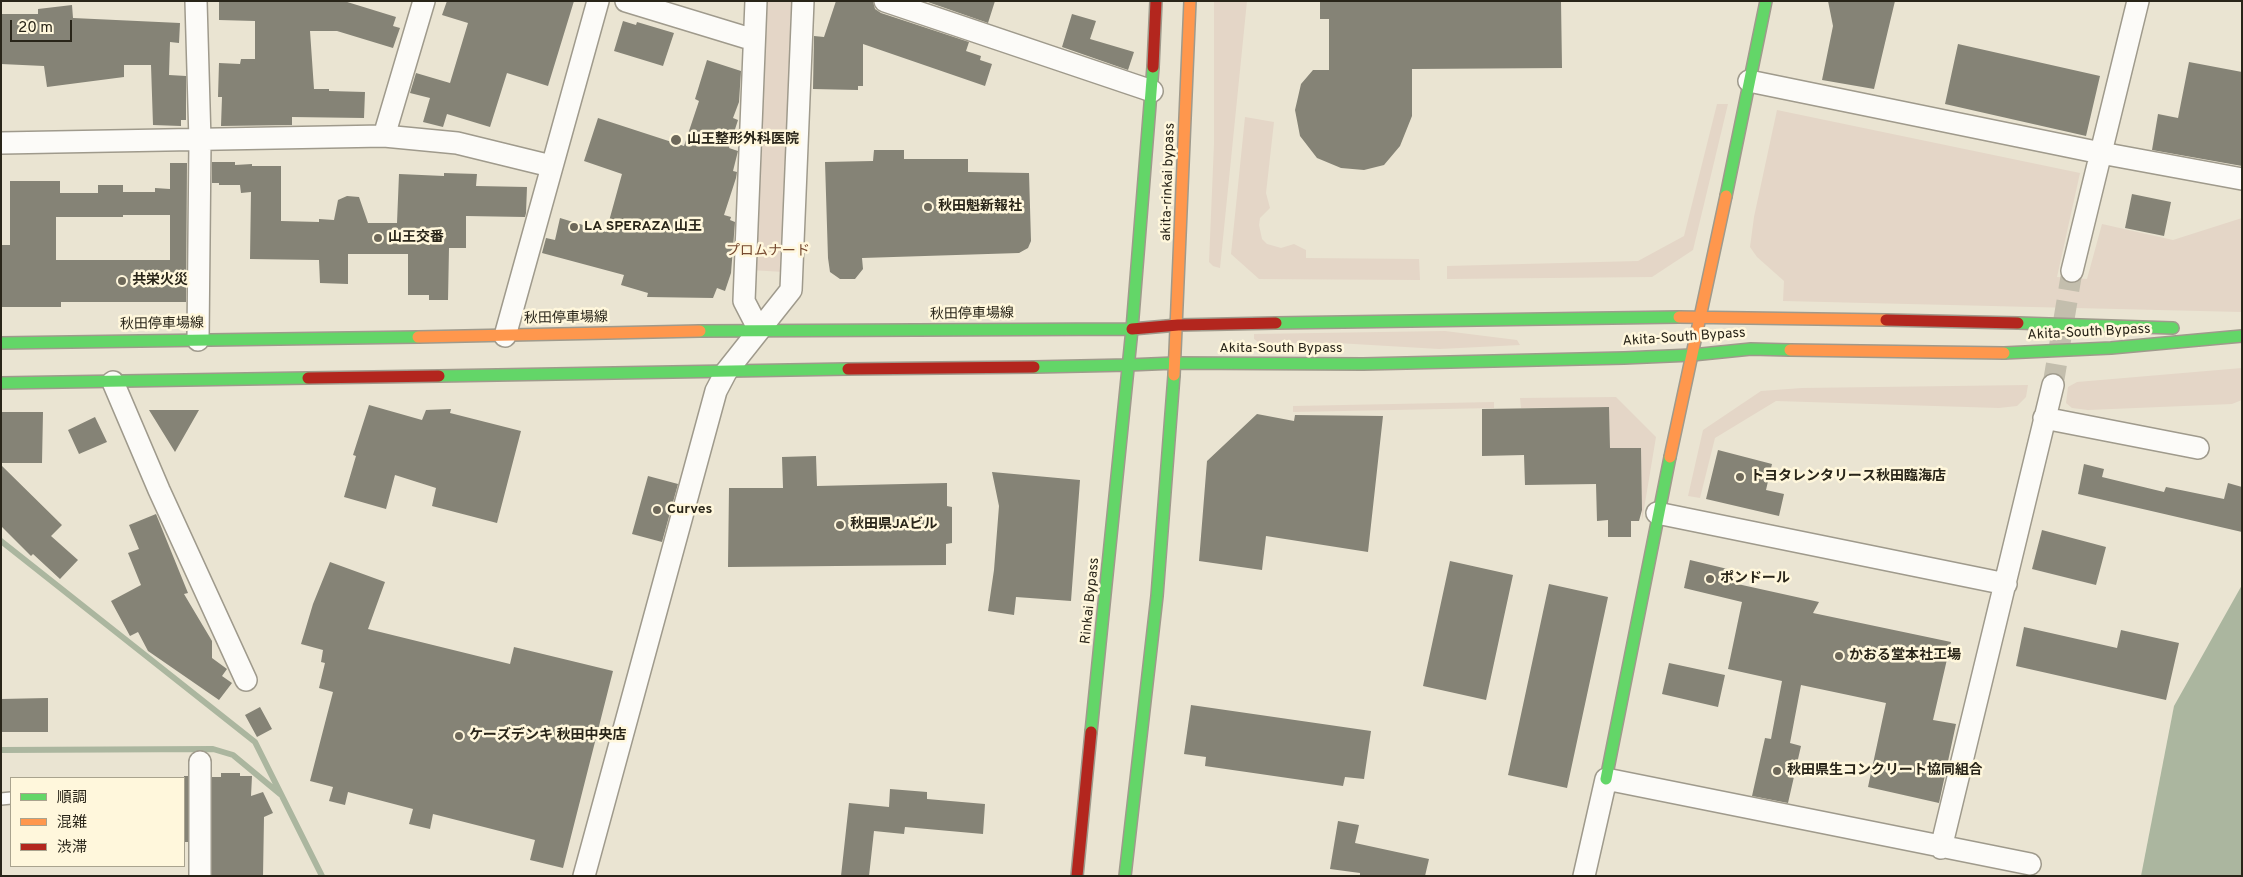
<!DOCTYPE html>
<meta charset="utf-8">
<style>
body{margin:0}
#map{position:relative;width:2243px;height:877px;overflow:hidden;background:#eae4d2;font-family:Overpass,"Noto Sans JP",sans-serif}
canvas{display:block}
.frame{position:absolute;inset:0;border:2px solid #292519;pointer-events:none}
.legend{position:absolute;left:10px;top:777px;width:175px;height:90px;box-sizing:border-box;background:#fff7dc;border:1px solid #a9a38e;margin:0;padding:6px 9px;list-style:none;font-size:15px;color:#292519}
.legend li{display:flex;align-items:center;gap:10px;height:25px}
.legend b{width:25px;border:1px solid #a9a38e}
.scale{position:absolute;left:10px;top:20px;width:62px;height:22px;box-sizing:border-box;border:2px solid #292519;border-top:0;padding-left:6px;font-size:15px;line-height:18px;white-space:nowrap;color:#292519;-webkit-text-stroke:4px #fff7dc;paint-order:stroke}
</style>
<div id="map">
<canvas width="2243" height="877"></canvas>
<div class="frame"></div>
<ul class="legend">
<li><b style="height:6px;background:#63d668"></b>順調</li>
<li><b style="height:6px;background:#ff974d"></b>混雑</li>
<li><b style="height:6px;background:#b3261e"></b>渋滞</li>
</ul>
<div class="scale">20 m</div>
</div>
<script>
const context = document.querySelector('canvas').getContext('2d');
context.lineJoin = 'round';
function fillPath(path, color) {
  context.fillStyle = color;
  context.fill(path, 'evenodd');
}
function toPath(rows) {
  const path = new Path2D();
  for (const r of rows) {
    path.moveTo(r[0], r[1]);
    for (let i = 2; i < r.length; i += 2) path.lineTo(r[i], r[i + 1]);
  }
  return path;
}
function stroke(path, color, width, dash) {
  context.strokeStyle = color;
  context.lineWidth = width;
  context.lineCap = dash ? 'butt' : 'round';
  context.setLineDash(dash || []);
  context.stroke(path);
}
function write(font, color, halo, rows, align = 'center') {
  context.font = font + ' Overpass,"Noto Sans JP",sans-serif';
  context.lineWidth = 5;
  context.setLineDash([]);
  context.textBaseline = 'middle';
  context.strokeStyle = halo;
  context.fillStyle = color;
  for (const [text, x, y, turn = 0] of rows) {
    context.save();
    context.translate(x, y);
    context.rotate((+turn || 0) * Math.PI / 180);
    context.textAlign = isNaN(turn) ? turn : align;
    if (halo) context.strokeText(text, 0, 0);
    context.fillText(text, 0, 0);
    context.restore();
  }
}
const green = toPath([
 [763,1,797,1,784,272,750,270],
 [1214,1,1247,1,1220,268,1213,266,1209,262,1214,144],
 [1717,104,1728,104,1693,250,1652,277,1447,279,1447,266,1638,261,1684,236],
 [1777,110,2080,173,2057,277,2087,279,2102,224,2173,240,2242,218,2242,312,1783,301,1784,281,1757,257,1750,247,1754,217],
 [1245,117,1274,122,1266,193,1270,208,1260,218,1259,225,1262,239,1267,244,1281,248,1294,244,1306,250,1306,258,1419,259,1420,280,1259,279,1231,254],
 [1445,331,1517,340,1520,345,1439,349,1337,343,1260,343,1254,339,1254,334],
 [2242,368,2242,400,2232,404,2088,410,2072,408,2066,403,2068,387,2077,382],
 [2028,385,2026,397,2017,406,1999,408,1776,401,1715,438,1700,498,1688,496,1703,430,1761,391,1802,388],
 [1616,397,1656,437,1642,521,1641,448,1610,448,1609,407,1521,408,1520,398],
 [1494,402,1494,408,1293,412,1293,406]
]);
const water = toPath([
 [2242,585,2242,876,2141,876,2174,706]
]);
const stream = toPath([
 [1,541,255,742,322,876],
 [1,750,213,749,233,755,280,794]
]);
const building = toPath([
 [219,1,344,1,396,17,393,26,400,28,393,48,337,31,310,31,314,89,329,89,329,91,365,92,364,118,292,117,292,125,221,126,222,97,218,97,219,63,240,64,241,59,255,59,255,21,219,20],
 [447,1,574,1,548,86,507,73,490,127,447,114,443,127,423,122,430,98,410,93,416,73,450,83,468,23,442,15],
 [836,1,873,1,875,9,881,13,969,42,966,51,981,56,980,60,992,64,985,86,863,44,863,86,858,86,858,90,813,89,814,36,824,37],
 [925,1,995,1,988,23],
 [1320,1,1561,1,1562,68,1412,69,1412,116,1400,146,1384,165,1364,170,1341,168,1317,158,1300,136,1295,110,1301,84,1313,70,1329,70,1329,19,1320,19],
 [1828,1,1895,1,1874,89,1822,80,1833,26],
 [72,5,73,18,180,23,179,43,170,42,169,75,186,76,186,120,181,120,181,126,153,125,151,65,124,65,124,77,47,87,44,66,1,64,1,14,38,14,38,9],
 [1072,14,1096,21,1090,39,1134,52,1128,70,1062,47],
 [623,21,636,25,637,22,674,33,663,66,614,51],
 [1958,44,2100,76,2086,136,1945,104],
 [707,60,741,71,739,102,733,118,738,120,729,148,738,151,733,171,737,172,736,178,724,215,731,217,730,220,735,222,731,273,725,291,717,288,713,298,647,297,648,293,621,285,624,275,542,253,546,238,555,240,560,218,606,232,622,174,584,161,598,118,684,146,699,101,695,99],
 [2189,62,2242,72,2242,166,2152,150,2158,114,2178,118],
 [874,150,904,150,904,159,968,159,968,172,1029,173,1031,241,1028,248,1019,253,862,258,863,269,855,279,840,279,830,272,828,258,825,162,873,161],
 [212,162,235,162,235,165,252,164,252,166,281,166,281,221,319,222,319,219,334,220,338,200,347,196,359,197,368,223,397,223,399,174,444,176,444,173,477,174,476,186,527,187,526,213,525,217,466,216,466,248,449,248,448,300,429,300,429,295,408,295,408,254,348,254,348,284,320,283,319,260,250,259,251,192,241,193,240,185,219,185,219,183,212,183],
 [170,163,187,163,186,302,61,302,61,307,1,307,1,245,10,245,10,181,60,181,60,193,98,193,98,185,123,185,123,192,155,192,155,188,170,189],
 [123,215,170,215,170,260,56,260,56,217,123,217],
 [2132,194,2171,202,2164,236,2125,228],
 [369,405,422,420,426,410,451,409,450,413,521,431,497,523,432,506,436,488,395,475,386,509,344,497,356,456,353,455],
 [1609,407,1610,448,1641,448,1642,510,1639,521,1631,521,1631,537,1608,537,1608,520,1597,521,1596,484,1525,485,1524,455,1482,456,1482,409],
 [149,410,199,410,175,452],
 [1,412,43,412,42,463,1,463],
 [1257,414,1294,421,1295,415,1383,416,1368,552,1266,536,1262,570,1199,561,1207,461],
 [95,417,107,442,79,454,68,430],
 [1718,450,1772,464,1766,490,1784,494,1779,516,1706,499],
 [816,456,817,486,947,483,947,506,952,507,952,543,946,544,946,565,728,567,729,488,783,488,782,457],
 [2084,464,2104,469,2102,477,2164,492,2166,487,2224,499,2228,483,2242,487,2242,532,2078,494],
 [1,465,62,525,51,536,78,560,60,579,33,554,31,556,1,526],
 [992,472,1080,480,1071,601,1016,597,1014,615,988,611,994,570,999,506],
 [648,476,678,484,662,542,632,534],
 [156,514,188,593,184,594,212,641,212,658,227,669,222,676,232,683,219,700,148,651,138,632,130,636,111,601,141,585,128,553,139,549,129,525],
 [2042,530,2106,547,2096,585,2032,569],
 [1690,560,1736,571,1733,583,1819,602,1813,613,1951,642,1933,720,1956,724,1939,803,1868,787,1886,703,1801,685,1790,743,1801,746,1788,803,1752,796,1765,738,1771,739,1782,681,1728,669,1742,602,1684,588],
 [1450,561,1513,575,1486,700,1423,686],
 [330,562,385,582,368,629,510,664,514,647,613,671,563,868,530,860,535,840,433,814,430,829,409,824,413,809,348,792,345,805,329,801,333,787,310,781,333,692,319,688,325,663,321,662,323,650,301,644,313,604],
 [1549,584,1608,597,1567,788,1508,775],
 [2024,627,2117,648,2121,630,2179,643,2166,700,2016,666],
 [1669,663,1725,675,1718,707,1662,694],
 [48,698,48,732,2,732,1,699],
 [1191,705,1371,731,1364,779,1345,777,1343,786,1205,766,1206,757,1184,754],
 [260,707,272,729,257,737,245,715],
 [221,773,240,773,240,776,252,776,251,796,263,792,273,813,264,817,263,876,212,876,212,777,221,777],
 [184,776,188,776,188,842,184,842],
 [890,789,927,792,927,799,985,804,983,834,905,827,904,834,874,831,869,876,841,876,849,803,889,807],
 [1338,821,1359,825,1355,843,1429,859,1425,876,1360,876,1360,873,1330,869]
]);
const streetTunnel = toPath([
 [2053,385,2072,271]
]);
const lane = toPath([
 [1,799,11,798]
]);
const street = toPath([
 [196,1,200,141,198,340],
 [626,1,754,40],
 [756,1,744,301,759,330],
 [885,1,1152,91],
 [1749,81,2101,153,2242,179],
 [384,136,424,1],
 [1,143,384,136,457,143,551,166],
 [2072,271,2138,1],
 [505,336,598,1],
 [113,382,159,490,246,680],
 [2044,418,2198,448],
 [1657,513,2006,584],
 [1941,848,2053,385],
 [200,876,200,762],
 [584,876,716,391,726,372,791,290,803,1],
 [1584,876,1606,779,2030,864]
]);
const fast = toPath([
 [1726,196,1766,1],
 [1276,323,1679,317],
 [2018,323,2173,328],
 [700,331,1132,329],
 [1,343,418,337],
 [2004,353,2111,348,2242,336],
 [1128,365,1175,363,1363,364,1624,358,1692,355,1751,349,1790,350],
 [1034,367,1128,365],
 [439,376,848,369],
 [1,383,308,378],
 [1091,732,1132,329,1153,67],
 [1606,779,1670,457],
 [1125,876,1157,596,1174,375]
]);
const slow = toPath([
 [1679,317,1886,320],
 [418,337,700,331],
 [1790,350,2004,353],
 [1174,375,1190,1],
 [1670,457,1726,196]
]);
const jam = toPath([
 [1153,67,1156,1],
 [1886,320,2018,323],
 [1132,329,1178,325,1276,323],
 [848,369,1034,367],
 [308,378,439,376],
 [1077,876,1091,732]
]);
const markers = [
 [676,140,6,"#6d685a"],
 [928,207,5,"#6d685a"],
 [574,227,5,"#6d685a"],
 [378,238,5,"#6d685a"],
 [122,281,5,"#6d685a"],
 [1740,477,5,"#6d685a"],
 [657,510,5,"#6d685a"],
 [840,525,5,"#6d685a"],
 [1710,579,5,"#6d685a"],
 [1839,656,5,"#6d685a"],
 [459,736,5,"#6d685a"],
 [1777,771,5,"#6d685a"]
];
const poiNames = [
 ["山王整形外科医院",687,140],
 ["秋田魁新報社",938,207],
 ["LA SPERAZA 山王",584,227],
 ["山王交番",388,238],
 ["共栄火災",132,281],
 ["トヨタレンタリース秋田臨海店",1750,477],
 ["Curves",667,510],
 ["秋田県JAビル",850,525],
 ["ポンドール",1720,579],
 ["かおる堂本社工場",1849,656],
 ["ケーズデンキ 秋田中央店",469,736],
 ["秋田県生コンクリート協同組合",1787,771]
];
const streetNames = [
 ["akita-rinkai bypass",1169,182,-88],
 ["秋田停車場線",972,315,-1],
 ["秋田停車場線",566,319,-1],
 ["秋田停車場線",162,325,-1],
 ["Akita-South Bypass",2089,333,-3],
 ["Akita-South Bypass",1684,338,-4],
 ["Akita-South Bypass",1281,349],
 ["Rinkai Bypass",1091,601,-84]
];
const parkNames = [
 ["プロムナード",768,252]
];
fillPath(green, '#e4d6c7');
fillPath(water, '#abb69f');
stroke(stream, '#abb69f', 6);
fillPath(building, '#858376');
stroke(streetTunnel, '#c3bead', 21, [21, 11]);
stroke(lane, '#9f9a8c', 14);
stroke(street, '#9f9a8c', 24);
stroke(fast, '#9f9a8c', 14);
stroke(slow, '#9f9a8c', 14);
stroke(jam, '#9f9a8c', 14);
stroke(lane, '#fcfbf8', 11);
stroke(street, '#fcfbf8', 21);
stroke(fast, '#63d668', 11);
stroke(slow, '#ff974d', 11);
stroke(jam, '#b3261e', 11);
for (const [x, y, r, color] of markers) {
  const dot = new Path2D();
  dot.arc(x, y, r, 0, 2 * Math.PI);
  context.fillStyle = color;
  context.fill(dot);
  stroke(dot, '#fff7dc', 2);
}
write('bold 14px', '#292519', '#fff7dc', poiNames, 'left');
write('14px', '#292519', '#fff7dc', streetNames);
write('14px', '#76492f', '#fff7dc', parkNames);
</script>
